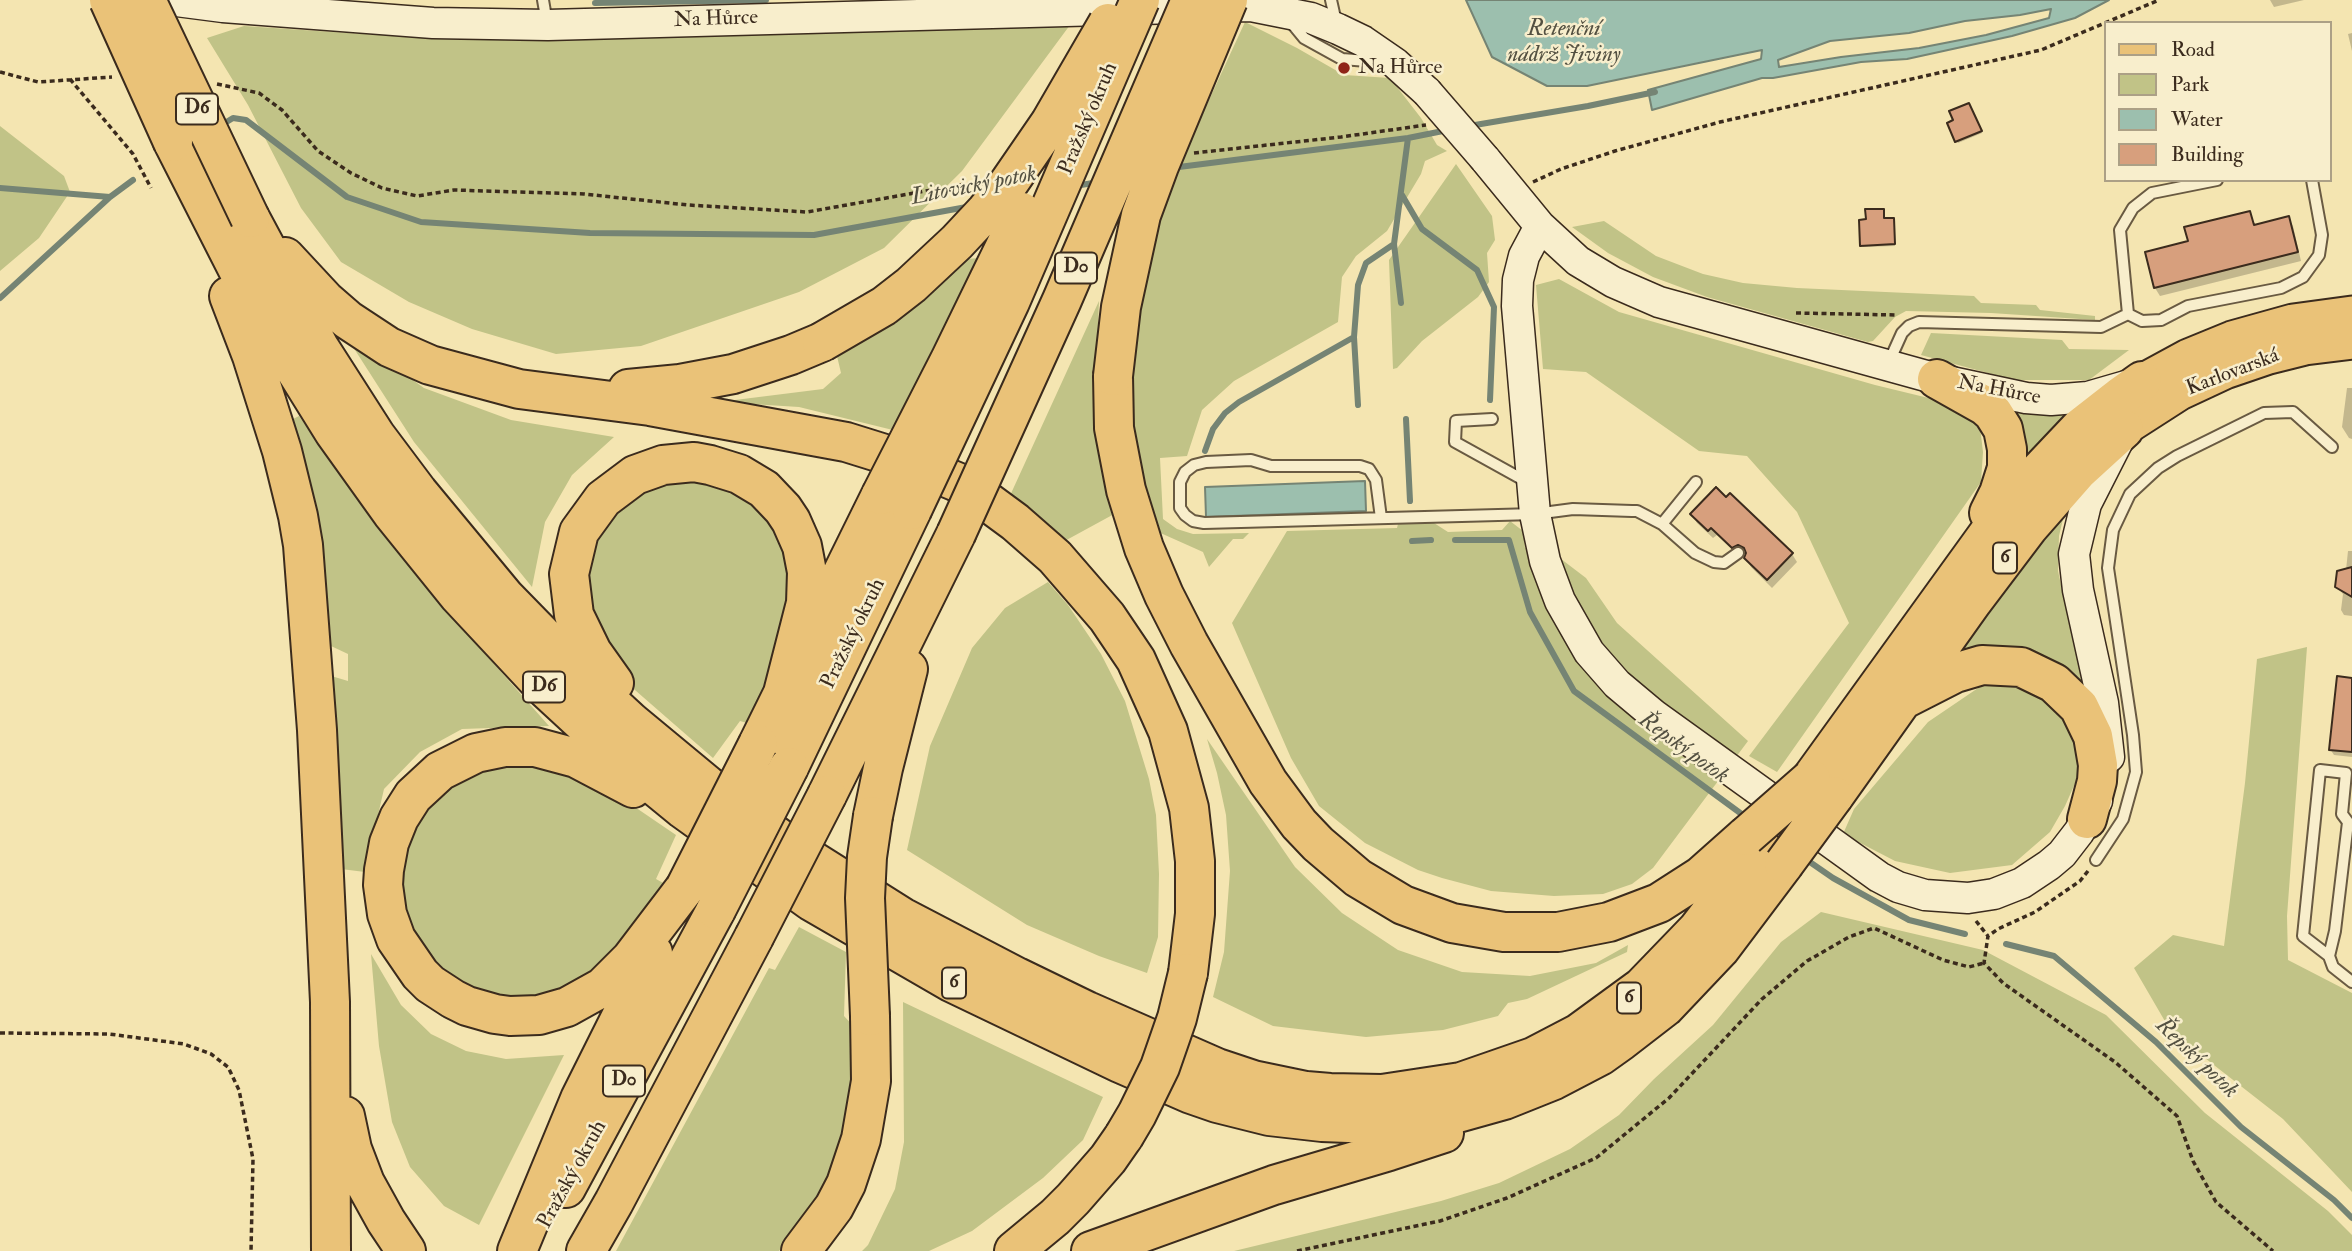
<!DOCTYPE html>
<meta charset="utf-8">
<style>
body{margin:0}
#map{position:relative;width:2352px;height:1251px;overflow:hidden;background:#f4e5b1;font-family:"IM FELL Double Pica",serif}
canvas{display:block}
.legend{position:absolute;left:2104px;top:21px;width:228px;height:161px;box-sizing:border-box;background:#f8eecc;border:2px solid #aca086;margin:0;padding:9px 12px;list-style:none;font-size:21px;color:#3b2b1d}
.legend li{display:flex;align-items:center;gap:14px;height:35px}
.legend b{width:35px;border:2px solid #aca086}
</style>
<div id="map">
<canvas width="2352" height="1251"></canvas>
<ul class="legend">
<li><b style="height:9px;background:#eac278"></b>Road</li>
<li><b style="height:19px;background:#c1c387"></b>Park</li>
<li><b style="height:19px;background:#9cbfae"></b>Water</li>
<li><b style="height:19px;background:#d79f7d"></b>Building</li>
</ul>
</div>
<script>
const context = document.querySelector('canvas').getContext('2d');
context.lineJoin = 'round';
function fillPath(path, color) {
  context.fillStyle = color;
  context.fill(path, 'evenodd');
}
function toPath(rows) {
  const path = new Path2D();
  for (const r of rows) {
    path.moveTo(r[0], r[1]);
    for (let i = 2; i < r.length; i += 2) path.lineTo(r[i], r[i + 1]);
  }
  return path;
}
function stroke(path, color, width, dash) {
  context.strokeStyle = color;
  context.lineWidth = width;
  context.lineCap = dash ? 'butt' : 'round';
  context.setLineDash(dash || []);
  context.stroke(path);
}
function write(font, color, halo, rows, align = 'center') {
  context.font = font + ' "IM FELL Double Pica",serif';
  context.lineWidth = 5;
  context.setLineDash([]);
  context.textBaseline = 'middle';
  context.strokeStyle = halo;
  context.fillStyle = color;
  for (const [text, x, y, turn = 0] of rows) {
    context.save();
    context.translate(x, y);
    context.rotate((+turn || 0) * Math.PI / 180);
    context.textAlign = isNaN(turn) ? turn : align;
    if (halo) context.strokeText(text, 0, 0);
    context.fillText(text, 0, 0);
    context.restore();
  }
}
const green = toPath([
 [1245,22,1297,48,1344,75,1390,78,1421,118,1437,145,1447,151,1425,161,1421,174,1387,231,1356,256,1342,277,1338,322,1234,381,1202,410,1187,456,1160,458,1163,519,1177,529,1193,534,1249,533,1243,539,1233,539,1209,567,1203,552,1156,531,1140,484,1130,393,1141,265,1178,167],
 [1070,25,962,171,884,248,799,292,641,346,556,354,472,329,409,302,341,262,301,208,248,105,207,38,244,26,362,34,526,41],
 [0,126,64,176,70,192,39,238,0,271],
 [1456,164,1492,216,1495,240,1487,253,1489,282,1478,297,1422,341,1397,368,1393,369,1389,260],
 [1604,221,1656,256,1703,274,1743,283,1797,288,1974,296,1981,303,2036,305,2040,310,2095,316,2095,320,1991,313,1906,311,1895,317,1873,341,1868,342,1707,297,1653,277,1608,253,1572,227],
 [990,257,901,432,799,407,719,402,823,389,841,373,837,356,890,325,913,309,967,259],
 [1559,279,1619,312,1875,385,1945,402,1980,427,1983,452,1981,482,1777,772,1749,756,1849,623,1797,512,1747,456,1699,451,1586,372,1543,369,1536,285],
 [1099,301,1095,396,1116,513,1061,543,1008,500],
 [1931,333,2062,340,2069,349,2129,350,2089,380,2014,380,1921,355],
 [346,336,351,336,424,388,511,420,614,437,572,475,545,522,532,587,414,442],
 [2019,407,2076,410,2020,469,2008,413],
 [299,416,370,517,456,621,549,726,462,729,420,752,384,789,365,872,341,869,328,675,348,681,348,654,331,646,314,512,293,419],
 [662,474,750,491,797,564,777,662,747,723,740,721,713,758,620,677,594,638,581,558,591,529],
 [2067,502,2059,536,2058,571,2082,681,2080,683,2023,649,1986,647,1951,655],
 [1510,521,1523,531,1525,548,1544,546,1586,578,1617,623,1748,741,1653,868,1632,884,1603,894,1554,896,1491,891,1442,878,1418,870,1365,843,1319,806,1291,758,1232,623,1287,531,1397,528,1398,524,1434,523,1448,532,1502,530],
 [1048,582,1068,605,1101,654,1125,701,1149,779,1156,815,1159,874,1158,937,1147,973,1099,956,1027,925,907,850,930,746,972,648,1005,608],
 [2307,647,2287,916,2288,960,2352,993,2352,1192,2283,1119,2196,1051,2166,1023,2134,968,2173,935,2224,946,2245,783,2257,659],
 [2028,681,2074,727,2081,770,2065,806,2050,832,2012,865,1950,873,1895,861,1843,834,1854,809,1928,722,1984,684],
 [1207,739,1295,867,1342,913,1398,950,1462,972,1530,976,1596,963,1628,945,1627,952,1527,999,1508,1003,1498,1016,1443,1030,1366,1037,1273,1026,1213,997,1224,952,1230,871,1226,815,1217,773],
 [500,758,582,771,676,835,656,879,665,884,601,976,511,1006,429,968,393,895,421,802],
 [1821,912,1983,950,2106,1015,2205,1113,2328,1211,2352,1235,2352,1251,1234,1251,1441,1201,1499,1183,1570,1149,1619,1115,1654,1079,1713,1025,1781,942],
 [799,927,846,952,844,1016,857,1030,852,1108,827,1186,779,1251,616,1251,769,968,775,970],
 [371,954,401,1005,431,1034,466,1051,506,1059,564,1055,479,1225,444,1206,410,1167,392,1122,379,1046],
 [903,1002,1103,1097,1083,1140,1043,1178,972,1231,929,1251,862,1251,868,1245,895,1189,904,1142]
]);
const water = toPath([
 [1466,0,2109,0,2075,18,2012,36,1907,59,1861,62,1773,78,1762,78,1652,110,1648,90,1761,59,1762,50,1587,86,1547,86,1492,57,1466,0],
 [2051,9,2049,18,1986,35,1919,48,1841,57,1779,67,1778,60,1830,41,1909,33,1965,21,2020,15,2051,9],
 [1365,481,1366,511,1206,517,1205,487,1365,481]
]);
const shadow = toPath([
 [2270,0,2304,0,2274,7],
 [2352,33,2352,51,2348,34],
 [1968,106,1982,133,1958,143,1949,124,1955,121],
 [1883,211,1885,220,1894,223,1895,246,1863,247,1867,221],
 [2249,213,2256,226,2288,218,2293,226,2301,261,2160,296,2155,288,2147,253,2190,242],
 [2347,388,2352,388,2352,439,2349,438,2342,427],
 [1692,514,1792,554,1797,562,1772,588,1751,567,1746,558,1747,555,1744,553,1738,555,1717,535,1713,538,1697,523],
 [2348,551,2352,551,2352,616,2344,615,2341,610,2343,594,2336,586,2346,570],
 [2352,680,2352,757,2334,755,2330,749]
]);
const stream = toPath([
 [595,3,766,0],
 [220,126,233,118,246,120,347,197,421,222,590,233,814,235,972,206],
 [1469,126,1588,106,1655,92],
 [1171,168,1408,138,1448,130],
 [1075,186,1099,182],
 [0,188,110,197,133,180],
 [1402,195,1422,229,1477,270,1494,307,1490,400],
 [0,298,110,197],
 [1401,303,1394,244,1408,138],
 [1354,337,1358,405],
 [1406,419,1410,501],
 [1205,451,1213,429,1225,413,1239,402,1354,337,1358,285,1366,263,1394,244],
 [1455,540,1509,540,1530,612,1574,691,1747,818],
 [1412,541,1431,540],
 [1804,858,1833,878,1909,920,1965,934],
 [2006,944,2054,956,2156,1042,2241,1127,2334,1200,2352,1218]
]);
const building = toPath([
 [1969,103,1982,131,1955,142,1947,123,1953,120,1949,111,1969,103],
 [1865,209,1884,209,1884,218,1894,218,1895,244,1860,246,1859,220,1866,219,1865,209],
 [2250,211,2254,225,2289,216,2298,252,2154,288,2145,252,2188,241,2184,227,2250,211],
 [1716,487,1726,497,1730,493,1793,553,1767,580,1744,558,1746,553,1744,548,1738,545,1732,548,1711,528,1708,531,1690,514,1716,487],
 [2352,567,2352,597,2335,587,2337,571,2352,567],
 [2337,676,2352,678,2352,752,2329,750,2337,676]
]);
const path = toPath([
 [0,72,38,82,112,77],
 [70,79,133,154,151,188],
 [217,84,259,93,282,110,318,151,351,173,382,188,417,196,454,190,584,194,688,205,807,212,971,183],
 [1194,153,1341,137,1426,125],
 [1533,182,1561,169,1615,151,1720,122,2041,50,2159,0],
 [1796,313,1896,315],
 [2088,871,2080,881,2035,912,1998,929,1988,936,1984,963,2003,983,2115,1062,2177,1116,2193,1161,2216,1202,2273,1251],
 [1976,921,1988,936],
 [0,1033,109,1034,184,1044,211,1054,228,1067,239,1090,253,1159,251,1251],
 [1297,1251,1440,1221,1507,1198,1596,1158,1669,1098,1762,999,1807,961,1849,937,1874,928,1943,960,1969,967,1984,963]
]);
const lane = toPath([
 [543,0,547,23],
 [1331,0,1336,22],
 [1290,21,1304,38,1342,59,1380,62],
 [2128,314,2142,321,2161,320,2188,306,2281,288,2303,277,2319,255,2322,235,2312,180],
 [2128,314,2120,230,2133,208,2152,193,2217,180],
 [1888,364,1902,333,1909,326,1919,322,2101,327,2128,314],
 [1492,419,1456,421,1455,442,1529,483],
 [1381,518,1376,480,1369,469,1360,466,1271,466,1251,460,1206,462,1194,465,1185,472,1180,482,1180,508,1185,515,1193,521,1204,523,1535,514,1573,509,1632,511,1637,511,1662,524,1695,553,1714,562,1724,563,1738,553],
 [1662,524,1696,482],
 [2096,860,2123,819,2136,772,2133,735,2108,568,2113,530,2130,494,2158,468,2177,456,2264,413,2293,412,2332,447],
 [2329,956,2335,931,2348,822,2342,814,2346,773,2320,770,2303,936,2329,956,2333,967,2352,982]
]);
const secondary = toPath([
 [169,0,223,7,433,23,548,25,1251,6,1311,18,1338,29,1363,41,1395,63,1427,92],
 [1485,159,1540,226,1578,261,1613,282,1659,302,1937,379,2026,398,2051,400,2088,397,2126,386],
 [1540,226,1524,256,1518,280,1517,306,1535,514,1545,561,1560,601,1589,652,1617,684,1654,715,1879,877,1898,887,1925,895,1968,898,1994,894,2022,883,2049,865,2062,854,2079,832,2097,801],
 [2109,757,2103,703,2078,590,2074,554,2086,504,2118,441]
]);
const primary = toPath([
 [2142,381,2188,356,2232,338,2293,321,2352,313],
 [2124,429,2180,393,2225,372,2269,357,2305,348,2352,342]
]);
const highway = toPath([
 [173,142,260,313,334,432,392,513,459,596,544,687,622,759,683,809,811,901,951,982,1120,1063,1191,1094,1217,1103,1269,1116,1322,1122,1375,1124,1400,1122,1454,1114,1504,1100,1554,1080,1600,1056,1621,1041,1665,1007,1720,949,1784,864],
 [250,218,319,347,376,436,418,492,505,597,591,685,631,722,707,785,791,847,902,917,1017,977,1087,1011,1217,1068,1253,1080,1306,1091,1330,1093,1382,1094,1461,1082,1533,1057,1579,1033,1642,987,1697,930,1761,847],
 [285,257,325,300,348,320,389,347,430,365,519,389,650,406,846,442,907,461,957,482,977,494,1015,522,1055,557,1107,617,1136,660,1168,731,1189,808,1195,861,1195,914,1188,973],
 [229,296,252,356,282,451,298,516,303,545,317,730,330,1002,331,1251],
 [1113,376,1114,428,1126,490,1144,548,1164,595,1189,644,1268,782,1299,824,1318,844,1358,878,1403,905,1452,923,1504,932,1558,932,1609,922,1659,903,1701,876,1746,836],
 [1937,379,1985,406,1993,413,2003,429,2007,449,2007,468,1999,493,1989,513],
 [628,389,680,384,733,374,791,355,822,342],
 [614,683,592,652,574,615,569,574,579,532,603,499,635,475,663,465,694,462,710,465,739,474,764,489,783,509,791,521,802,546,807,572,806,603,782,697],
 [1906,698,1955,673,1982,665,2021,667,2054,683,2079,707,2093,736,2098,765,2097,781,2087,819],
 [758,744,881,495],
 [789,767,912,510],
 [1811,779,1996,523,2028,483,2080,428,2121,396,2142,381],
 [633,788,576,758,535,747,505,747,476,753,440,771,413,796,399,818,389,843,384,870,383,885,387,914,396,939,420,974,430,984,453,999,467,1006,495,1014,510,1016,539,1015,567,1007,603,987,631,959,685,888],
 [827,795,956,534],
 [1834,796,1972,602,2028,528,2078,471,2124,429],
 [873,816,883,768,908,669],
 [345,1116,352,1149,365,1183,386,1221,406,1251],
 [566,1188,716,910],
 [517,1251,580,1099,653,953],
 [586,1251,614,1202,754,937],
 [801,1251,834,1207,846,1184,861,1139,871,1081,870,1016],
 [1014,1251,1055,1217,1073,1199,1108,1159,1124,1136],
 [1091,1251,1274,1185,1389,1151,1444,1133]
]);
const secondaryBridge = toPath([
 [1427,92,1485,159]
]);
const highwayBridge = toPath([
 [109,0,173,142],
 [146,0,250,218],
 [822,342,884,306,911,285,957,242,986,211,1006,187,1050,123,1108,23],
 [1113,376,1121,307,1141,215,1159,166,1228,0],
 [881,495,951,358,1022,212],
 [912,510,1010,302,1140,0],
 [956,534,1062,300,1191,0],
 [1746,836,1811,779],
 [1784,864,1834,796],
 [685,888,758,744],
 [716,910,789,767],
 [754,937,827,795],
 [870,1016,865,898,867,857,873,816],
 [1124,1136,1137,1114,1160,1067,1177,1018,1188,973]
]);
const markers = [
 [1344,68,7,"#8f2418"]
];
const shields = [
 [197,109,42],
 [1076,268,42],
 [2005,558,24],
 [544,687,42],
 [954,983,24],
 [1629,998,24],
 [624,1081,42]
];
const shieldNames = [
 ["D6",197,109],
 ["D0",1076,268],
 ["6",2005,558],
 ["D6",544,687],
 ["6",954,983],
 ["6",1629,998],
 ["D0",624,1081]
];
const streetNames = [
 ["Na Hůrce",716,20,-2],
 ["Pražský okruh",1089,119,-67],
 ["Karlovarská",2233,373,-21],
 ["Na Hůrce",1999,391,11],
 ["Pražský okruh",854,634,-64],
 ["Pražský okruh",573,1175,-61]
];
const poiNames = [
 ["Na Hůrce",1358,68]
];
const waterNames = [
 ["Retenční",1564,30],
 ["nádrž Jiviny",1564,56],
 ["Litovický potok",974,187,-11],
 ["Řepský potok",1683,749,36],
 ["Řepský potok",2196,1059,44]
];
fillPath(green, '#c1c387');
fillPath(water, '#9cbfae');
stroke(water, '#758474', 2);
fillPath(shadow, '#0003');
stroke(stream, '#758474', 6);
fillPath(building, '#d79f7d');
stroke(building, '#3b2b1d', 2);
stroke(lane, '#695a42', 14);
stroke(secondary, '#3b2b1d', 33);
stroke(primary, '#3b2b1d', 37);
stroke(highway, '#3b2b1d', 42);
stroke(path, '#3b2b1d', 3.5, [5, 3.5]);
stroke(lane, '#f8eecc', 10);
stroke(secondary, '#f8eecc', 30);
stroke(primary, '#eac278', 33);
stroke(highway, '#eac278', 38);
stroke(secondaryBridge, '#3b2b1d', 33, []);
stroke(highwayBridge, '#3b2b1d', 42, []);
stroke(secondaryBridge, '#f8eecc', 30);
stroke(highwayBridge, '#eac278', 38);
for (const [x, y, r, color] of markers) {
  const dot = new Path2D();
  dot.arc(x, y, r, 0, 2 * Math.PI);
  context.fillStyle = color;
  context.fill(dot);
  stroke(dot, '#f8eecc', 2.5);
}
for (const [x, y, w] of shields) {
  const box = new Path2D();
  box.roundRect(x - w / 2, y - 15.5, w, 31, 5);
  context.fillStyle = '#f8eecc';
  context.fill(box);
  stroke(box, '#3b2b1d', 2);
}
write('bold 19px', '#3b2b1d', null, shieldNames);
write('21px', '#3b2b1d', '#f8eecc', streetNames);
write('21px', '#3b2b1d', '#f8eecc', poiNames, 'left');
write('italic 23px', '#535041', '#f8eecc', waterNames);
</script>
